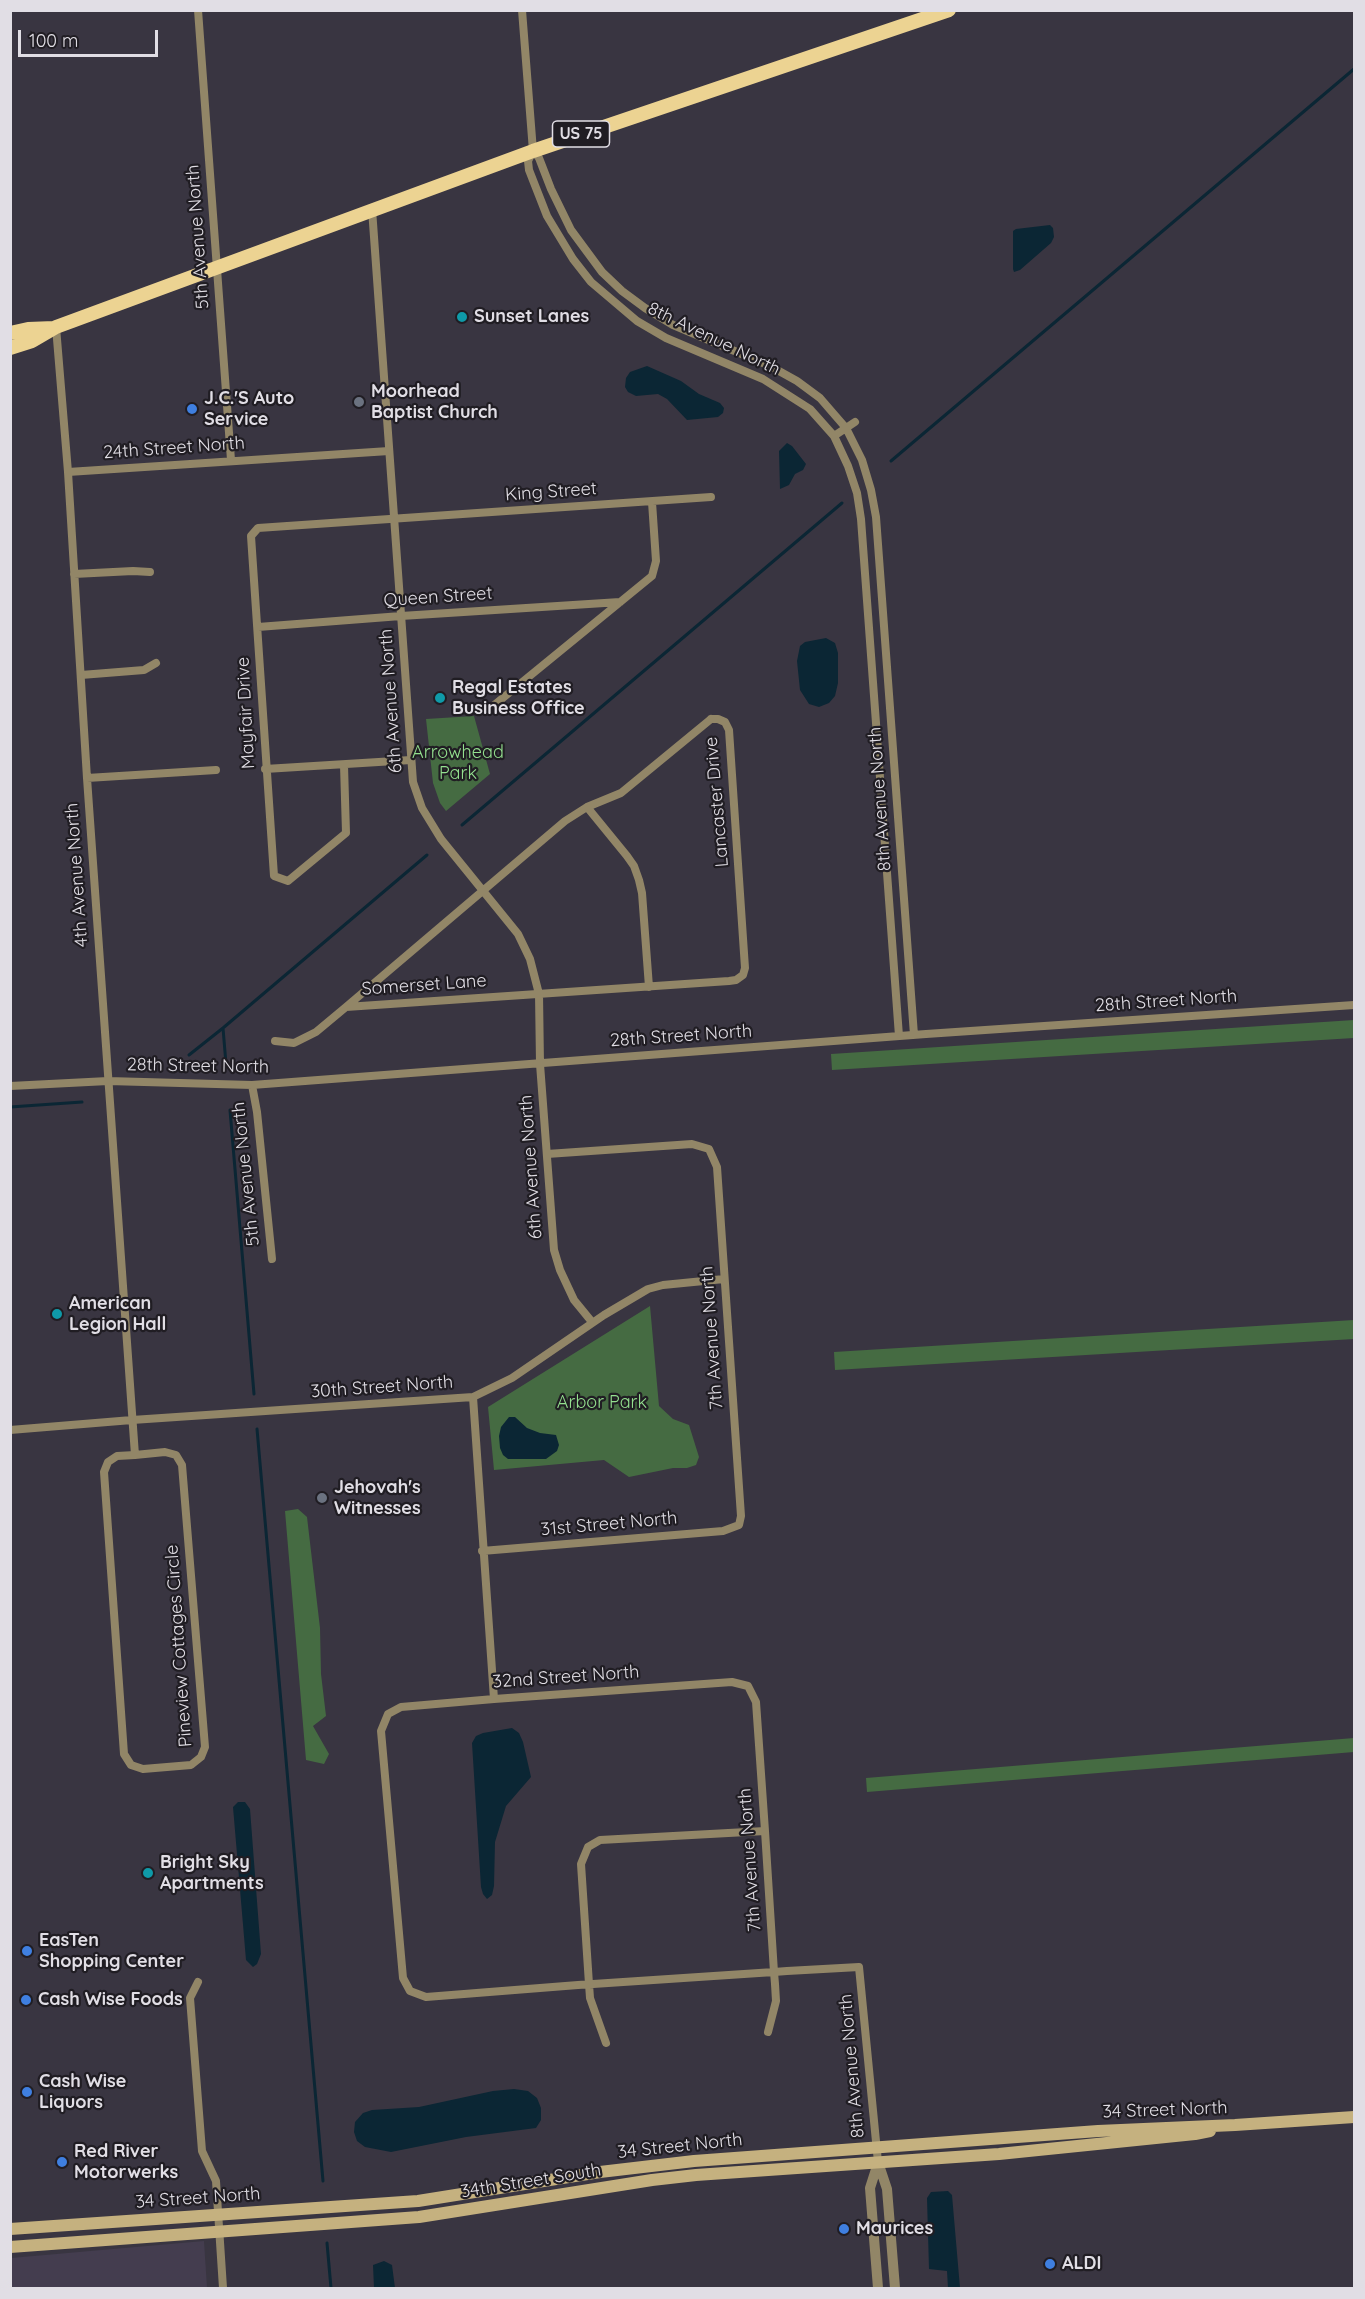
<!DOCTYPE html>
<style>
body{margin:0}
#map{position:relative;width:1365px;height:2299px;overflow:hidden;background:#393541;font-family:Quicksand,sans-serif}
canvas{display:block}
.frame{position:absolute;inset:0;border:12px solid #e1dee5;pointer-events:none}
.scale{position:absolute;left:18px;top:30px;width:140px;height:27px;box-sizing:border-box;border:3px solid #e1dee5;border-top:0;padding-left:8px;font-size:18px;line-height:21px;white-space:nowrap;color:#e1dee5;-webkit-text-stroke:4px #201d23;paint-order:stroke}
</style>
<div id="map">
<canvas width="1365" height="2299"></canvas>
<div class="frame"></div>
<div class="scale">100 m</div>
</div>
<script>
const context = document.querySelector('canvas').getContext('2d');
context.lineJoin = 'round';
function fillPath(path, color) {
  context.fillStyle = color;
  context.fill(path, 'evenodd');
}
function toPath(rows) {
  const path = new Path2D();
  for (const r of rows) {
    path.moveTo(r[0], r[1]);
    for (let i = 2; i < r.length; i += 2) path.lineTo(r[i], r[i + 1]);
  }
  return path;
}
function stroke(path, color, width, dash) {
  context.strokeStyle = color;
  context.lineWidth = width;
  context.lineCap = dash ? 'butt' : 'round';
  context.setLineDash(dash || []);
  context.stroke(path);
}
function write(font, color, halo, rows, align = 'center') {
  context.font = font + ' Quicksand,sans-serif';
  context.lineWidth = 4.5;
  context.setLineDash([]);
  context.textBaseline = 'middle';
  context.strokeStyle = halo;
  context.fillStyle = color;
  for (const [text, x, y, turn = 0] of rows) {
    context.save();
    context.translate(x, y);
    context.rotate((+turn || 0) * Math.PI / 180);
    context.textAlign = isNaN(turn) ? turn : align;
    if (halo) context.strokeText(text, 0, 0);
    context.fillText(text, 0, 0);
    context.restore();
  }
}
const built = toPath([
 [204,2241,207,2288,11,2288,11,2258]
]);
const green = toPath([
 [474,716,490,774,446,811,440,803,433,783,426,719],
 [1354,1020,1354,1038,832,1070,831,1054],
 [650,1306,659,1406,673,1419,689,1425,699,1457,696,1465,687,1468,673,1468,629,1477,604,1460,494,1470,488,1407],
 [1354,1320,1354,1339,835,1370,834,1352],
 [298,1509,307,1517,320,1628,321,1674,326,1716,313,1726,329,1754,324,1764,306,1760,285,1511],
 [1354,1738,1354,1752,867,1792,866,1778]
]);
const water = toPath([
 [1050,225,1053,228,1054,237,1051,243,1020,270,1014,272,1013,269,1013,231,1016,229],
 [647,366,681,381,699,394,720,403,724,408,723,413,718,417,687,420,667,399,658,394,636,396,628,392,625,387,626,378,630,372],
 [787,443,792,446,806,464,803,470,795,474,789,485,780,489,779,451],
 [826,638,835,643,838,653,838,683,835,696,829,703,819,707,809,704,800,690,797,661,800,646,805,642],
 [509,1417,515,1417,527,1428,540,1433,556,1435,559,1445,557,1451,546,1459,508,1459,503,1455,500,1448,499,1436,501,1427],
 [512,1728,519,1733,523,1742,531,1777,506,1806,495,1842,494,1886,492,1895,487,1899,483,1894,481,1887,472,1743,476,1736,483,1733],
 [238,1802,245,1802,250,1809,261,1954,257,1964,253,1967,246,1960,233,1807],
 [514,2089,528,2091,537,2098,541,2108,541,2120,536,2128,466,2137,391,2152,365,2147,357,2141,354,2132,355,2122,363,2113,372,2110,419,2107,493,2091],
 [948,2191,952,2195,960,2288,948,2288,947,2271,929,2269,927,2198,931,2192],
 [384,2261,392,2265,395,2288,374,2288,373,2265]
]);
const stream = toPath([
 [891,461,1354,69],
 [462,825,842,503],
 [223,1028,226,1064],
 [189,1055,223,1028,427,855],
 [10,1107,82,1102],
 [230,1110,254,1394],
 [257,1429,323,2181],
 [327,2243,331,2288]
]);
const minor = toPath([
 [198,10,231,460],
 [522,10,533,151,528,161,529,170,547,216,573,259,591,282,637,321,666,338,763,379,810,409,834,436,848,466,857,493,861,519,899,1036],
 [533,151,539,158,551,189,571,230,602,272,622,291,645,308,673,325,770,366,797,381,820,398,846,428,862,460,871,490,876,517,914,1035],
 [372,209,413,782,422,808,441,839,518,934,530,959,539,994,540,1064,554,1250,560,1270,574,1300,592,1322],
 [56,327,68,472,87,778,135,1455,117,1456,108,1462,104,1472,124,1754,131,1765,143,1769,191,1765,201,1757,205,1747,182,1465,176,1455,165,1452,135,1455],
 [834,436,855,422],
 [68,472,389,451],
 [74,574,133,571,150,572],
 [258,627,401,616,620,602],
 [81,675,144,670,156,663],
 [493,706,652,576,656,561,652,502],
 [711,719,718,719,725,722,729,730,745,968,743,975,736,980,729,981,346,1007,565,821,587,807,621,793,711,719],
 [344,765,346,833,288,881,274,876,251,536,258,528,711,497],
 [265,769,411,760],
 [87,778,216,770],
 [587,807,627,856,634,866,639,880,642,893,649,987],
 [275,1041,294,1043,316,1032,346,1007],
 [252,1085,257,1112,272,1259],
 [10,1086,108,1081,252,1085,926,1034,1354,1005],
 [473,1397,494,1699],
 [10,1430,132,1420,473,1397,512,1378,604,1315,648,1289,663,1285,724,1279],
 [482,1551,723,1531,739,1525,741,1516,717,1167,709,1149,692,1144,547,1154],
 [198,1982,190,1998,202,2151,216,2181,223,2288],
 [768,2032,776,2001,775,1984,774,1972,765,1831,756,1702,748,1686,732,1682,494,1699,401,1707,388,1714,381,1731,403,1978,410,1991,426,1997,578,1985,774,1972,787,1971,859,1967,878,2162],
 [606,2043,590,1998,589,1984,581,1864,588,1847,600,1840,765,1831]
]);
const tertiary = toPath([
 [878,2162,887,2189,895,2288],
 [878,2163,870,2188,878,2288]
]);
const secondary = toPath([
 [10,2229,418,2201,600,2172,694,2161,1098,2131,1235,2125,1354,2117],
 [10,2247,419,2217,652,2180,696,2175,999,2154,1195,2134,1210,2131]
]);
const primary = toPath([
 [10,333,28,329,54,328],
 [10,348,32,341,56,327,533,151,949,10]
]);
const markers = [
 [462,317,6,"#0f9aa8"],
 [359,402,6,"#6b7280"],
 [192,409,6,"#3f7fe0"],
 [440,698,6,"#0f9aa8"],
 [57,1314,6,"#0f9aa8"],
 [322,1498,6,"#6b7280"],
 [148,1873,6,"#0f9aa8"],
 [27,1951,6,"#3f7fe0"],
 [26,2000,6,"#3f7fe0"],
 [27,2092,6,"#3f7fe0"],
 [62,2162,6,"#3f7fe0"],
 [844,2229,6,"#3f7fe0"],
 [1050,2264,6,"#3f7fe0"]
];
const shields = [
 [581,134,57]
];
const shieldNames = [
 ["US 75",581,134]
];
const streetNames = [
 ["5th Avenue North",198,237,-94],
 ["8th Avenue North",714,339,26],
 ["24th Street North",174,448,-4],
 ["King Street",551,492,-4],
 ["Queen Street",438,597,-4],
 ["6th Avenue North",391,701,-94],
 ["Mayfair Drive",246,713,-93],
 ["8th Avenue North",880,799,-94],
 ["Lancaster Drive",717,802,-95],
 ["4th Avenue North",77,875,-94],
 ["Somerset Lane",424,985,-4],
 ["28th Street North",1166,1001,-4],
 ["28th Street North",681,1036,-4],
 ["28th Street North",198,1066,1],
 ["6th Avenue North",531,1167,-94],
 ["5th Avenue North",246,1174,-96],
 ["7th Avenue North",712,1338,-94],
 ["30th Street North",382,1387,-4],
 ["31st Street North",609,1524,-5],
 ["Pineview Cottages Circle",179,1646,-94],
 ["32nd Street North",566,1677,-4],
 ["7th Avenue North",750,1860,-94],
 ["8th Avenue North",852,2066,-95],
 ["34 Street North",1165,2110,-2],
 ["34 Street North",680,2146,-6],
 ["34th Street South",531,2181,-9],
 ["34 Street North",198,2198,-4]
];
const poiNames = [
 ["Sunset Lanes",474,317],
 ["Moorhead",371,392],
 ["Baptist Church",371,413],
 ["J.C.'S Auto",204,399],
 ["Service",204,420],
 ["Regal Estates",452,688],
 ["Business Office",452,709],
 ["American",69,1304],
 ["Legion Hall",69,1325],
 ["Jehovah's",334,1488],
 ["Witnesses",334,1509],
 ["Bright Sky",160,1863],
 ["Apartments",160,1884],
 ["EasTen",39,1941],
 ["Shopping Center",39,1962],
 ["Cash Wise Foods",38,2000],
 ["Cash Wise",39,2082],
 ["Liquors",39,2103],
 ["Red River",74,2152],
 ["Motorwerks",74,2173],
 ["Maurices",856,2229],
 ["ALDI",1062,2264]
];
const parkNames = [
 ["Arrowhead",458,753],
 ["Park",458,774],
 ["Arbor Park",602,1403]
];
fillPath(built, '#443d4f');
fillPath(green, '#456b42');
fillPath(water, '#0b2634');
stroke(stream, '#0b2634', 3);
stroke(minor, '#928667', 8);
stroke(tertiary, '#928667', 10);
stroke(secondary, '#c5b17f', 12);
stroke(primary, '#ecd392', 14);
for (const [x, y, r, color] of markers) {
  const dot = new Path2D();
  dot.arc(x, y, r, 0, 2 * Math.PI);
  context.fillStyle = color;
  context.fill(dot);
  stroke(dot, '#201d23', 2);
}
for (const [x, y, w] of shields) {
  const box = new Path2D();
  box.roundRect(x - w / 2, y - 13, w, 26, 4.5);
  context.fillStyle = '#201d23';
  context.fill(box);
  stroke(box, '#e1dee5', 1.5);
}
write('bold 16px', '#e1dee5', null, shieldNames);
write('18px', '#e1dee5', '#201d23', streetNames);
write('bold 18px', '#e1dee5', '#201d23', poiNames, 'left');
write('18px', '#94e08f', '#201d23', parkNames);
</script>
